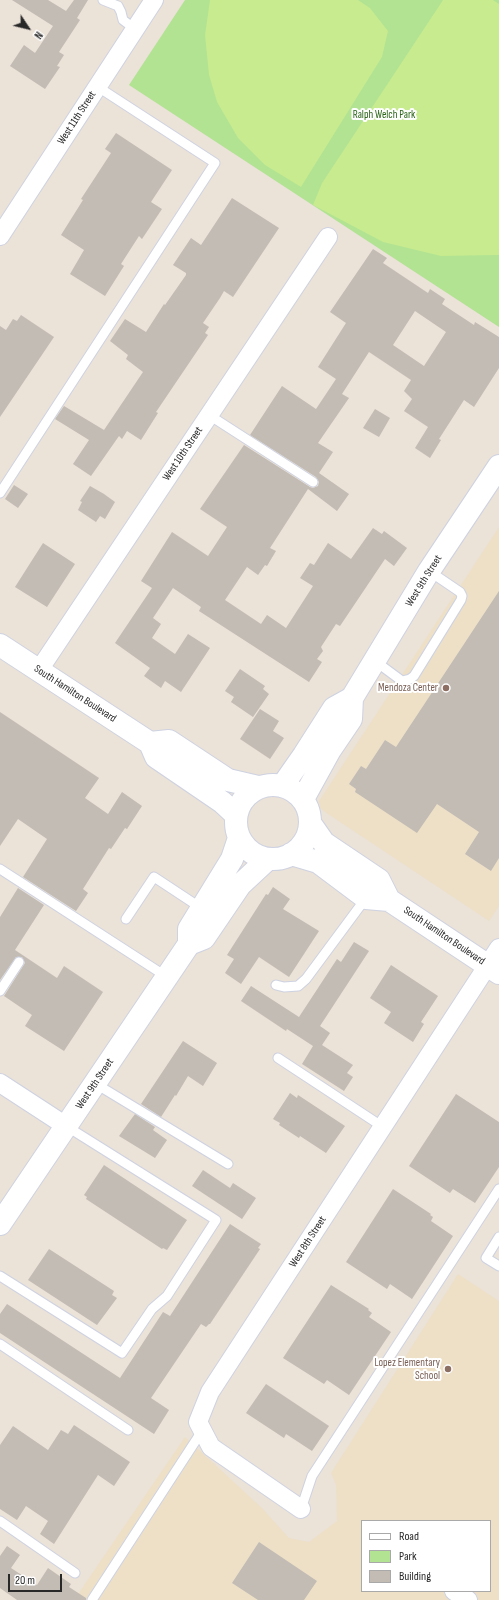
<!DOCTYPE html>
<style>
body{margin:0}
#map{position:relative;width:499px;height:1600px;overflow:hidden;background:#ebe2d8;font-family:"Sofia Sans Condensed",sans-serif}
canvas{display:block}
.legend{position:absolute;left:361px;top:1520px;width:130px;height:72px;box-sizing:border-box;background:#fff;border:1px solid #a9a9a9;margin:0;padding:5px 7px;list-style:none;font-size:12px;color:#282828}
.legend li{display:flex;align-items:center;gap:8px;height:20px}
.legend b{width:20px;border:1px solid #a9a9a9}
.north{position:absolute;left:8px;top:8px;width:40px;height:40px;-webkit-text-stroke:3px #fff;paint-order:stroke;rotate:125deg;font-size:11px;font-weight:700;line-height:16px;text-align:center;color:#282828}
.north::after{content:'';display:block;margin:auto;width:14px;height:18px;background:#282828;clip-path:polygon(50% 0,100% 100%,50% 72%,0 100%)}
.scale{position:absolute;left:8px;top:1574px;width:54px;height:18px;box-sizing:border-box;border:2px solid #282828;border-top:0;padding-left:5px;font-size:12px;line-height:14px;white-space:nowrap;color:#282828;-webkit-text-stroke:3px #fff;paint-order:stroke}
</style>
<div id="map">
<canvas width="499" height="1600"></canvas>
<ul class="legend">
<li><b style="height:5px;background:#fff"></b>Road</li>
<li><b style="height:11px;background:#b1e393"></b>Park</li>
<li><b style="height:11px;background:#c3bcb5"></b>Building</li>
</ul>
<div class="north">N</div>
<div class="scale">20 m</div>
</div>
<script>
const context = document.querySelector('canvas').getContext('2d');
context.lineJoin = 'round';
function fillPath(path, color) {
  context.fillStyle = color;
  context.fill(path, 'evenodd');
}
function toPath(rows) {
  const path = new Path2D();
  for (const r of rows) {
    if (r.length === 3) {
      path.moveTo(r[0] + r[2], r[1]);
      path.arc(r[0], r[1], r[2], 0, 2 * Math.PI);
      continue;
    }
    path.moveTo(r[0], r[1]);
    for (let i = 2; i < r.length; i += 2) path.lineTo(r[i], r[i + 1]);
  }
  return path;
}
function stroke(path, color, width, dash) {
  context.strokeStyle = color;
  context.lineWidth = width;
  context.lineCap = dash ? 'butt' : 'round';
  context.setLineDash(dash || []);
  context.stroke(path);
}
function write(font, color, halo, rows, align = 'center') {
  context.font = font + ' "Sofia Sans Condensed",sans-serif';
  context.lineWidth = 4;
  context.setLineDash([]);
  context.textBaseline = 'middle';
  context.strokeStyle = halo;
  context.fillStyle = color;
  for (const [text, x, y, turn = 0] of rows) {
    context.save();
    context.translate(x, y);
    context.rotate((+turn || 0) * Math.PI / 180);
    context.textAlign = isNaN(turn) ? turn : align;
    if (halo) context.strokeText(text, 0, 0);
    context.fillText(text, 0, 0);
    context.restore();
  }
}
const education = toPath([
 [499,527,499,906,489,921,325,812,320,808,319,801],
 [458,1274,499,1301,499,1600,74,1600,185,1437,262,1508,289,1538,309,1542,337,1521,336,1485,331,1473],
 [362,1521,490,1521,490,1591,362,1591]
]);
const green = toPath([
 [185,0,499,0,499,327,129,85]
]);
const pitch = toPath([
 [210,0,358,0,370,8,388,31,382,57,301,187,265,165,238,138,217,102,209,75,205,35],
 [443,0,493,0,499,4,499,255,441,256,383,242,313,205,322,183]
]);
const building = toPath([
 [12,0,48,0,66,11,74,0,88,0,77,18,80,20,59,52,64,55,57,66,60,67,45,89,10,66,24,45,35,53,53,26],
 [116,133,172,170,151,202,162,209,142,239,139,236,121,264,124,266,105,296,70,274,84,250,61,235,83,200,81,199,111,153,105,149],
 [232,198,279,228,233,297,224,291,220,298,203,323,209,327,205,333,208,335,156,412,158,413,141,440,127,431,122,439,119,436,91,476,73,464,89,440,55,419,64,406,104,430,143,372,126,359,128,355,110,341,125,319,146,332,164,304,165,305,186,275,186,273,173,265,191,238,201,245],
 [373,249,387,258,383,263,428,293,430,289,445,299,442,304,474,325,475,322,499,337,499,368,474,407,464,400,439,439,441,440,430,458,415,448,428,427,404,411,412,399,404,391,411,380,369,352,342,394,349,398,318,443,333,452,319,473,349,494,337,511,308,489,270,548,276,551,267,566,265,565,258,575,247,567,225,600,261,624,267,615,286,628,313,586,300,578,310,563,314,565,328,543,351,559,373,528,382,534,384,531,407,548,394,566,385,559,340,626,336,624,321,647,323,651,317,659,322,662,309,682,199,611,201,607,173,588,153,618,161,624,152,638,175,654,188,634,210,648,181,692,165,681,161,688,144,676,150,668,115,643,152,588,141,581,172,532,208,556,227,527,200,509,244,445,310,487,313,488,318,486,319,482,316,477,250,435,282,386,316,409,336,379,318,367,346,323,330,312],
 [415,311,446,332,424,366,393,345],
 [21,315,54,337,0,417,0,326,6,330,13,319,17,321],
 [375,409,390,418,379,437,363,428],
 [14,485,28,494,18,508,5,499],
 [90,486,104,494,115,502,105,519,100,516,96,522,78,510,82,502,80,501],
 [43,543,75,564,47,607,15,587],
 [499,591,499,858,491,871,465,854,479,832,437,804,417,833,355,792,356,789,349,784,361,766,366,769,385,740,396,747],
 [240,669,265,686,263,689,269,694,253,717,231,702,234,697,225,691],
 [260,709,279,721,273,731,284,738,270,759,240,739],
 [0,712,99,778,85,798,108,814,122,792,142,806,127,829,125,828,111,849,109,848,83,889,88,893,76,911,23,877,47,839,18,819,0,846],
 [273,887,290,899,283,909,319,931,289,977,259,957,241,984,225,973,234,959,227,955,266,894,268,895],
 [18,888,44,905,15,950,57,978,64,966,103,992,64,1051,25,1026,32,1015,4,996,25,963,22,957,16,957,0,980,0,917],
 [354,942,369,951,320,1026,330,1033,322,1045,353,1065,347,1073,353,1077,344,1091,302,1064,313,1046,287,1029,286,1031,241,1001,251,986,299,1017,337,959,341,962],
 [391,965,438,996,421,1022,424,1024,413,1042,384,1023,391,1012,370,998],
 [183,1041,217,1063,203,1086,188,1076,176,1096,175,1095,161,1117,141,1104],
 [290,1093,297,1098,298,1095,345,1126,326,1153,300,1136,299,1138,279,1125,280,1123,273,1119],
 [456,1094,499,1122,499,1167,475,1203,453,1189,450,1193,409,1166],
 [135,1114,155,1127,153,1130,167,1140,155,1158,119,1136],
 [104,1165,187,1220,167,1250,163,1248,162,1249,86,1199,87,1197,84,1195],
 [203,1170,230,1188,233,1183,256,1198,242,1219,192,1186],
 [393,1189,431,1214,430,1215,433,1217,431,1221,453,1236,412,1299,390,1284,387,1289,346,1262],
 [230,1224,261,1244,258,1248,260,1249,210,1324,209,1324,206,1327,201,1324,151,1398,169,1410,154,1434,0,1333,0,1314,7,1304,120,1378,163,1312,170,1316],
 [49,1249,114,1291,112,1295,117,1298,97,1325,28,1280],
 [331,1285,369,1309,368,1310,372,1313,369,1317,391,1332,349,1395,327,1380,324,1384,283,1358],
 [266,1384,329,1426,312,1451,286,1434,284,1438,246,1413],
 [74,1425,130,1462,114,1486,98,1475,54,1544,40,1534,48,1521,26,1506,17,1520,0,1509,0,1445,13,1426,48,1450,61,1430,68,1434],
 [259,1542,317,1581,304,1600,258,1600,232,1583],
 [7,1546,20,1555,11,1568,37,1585,48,1568,71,1584,69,1587,86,1598,86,1600,17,1600,0,1588,0,1556]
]);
const service = toPath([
 [103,0,118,6,121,12,123,20,135,29],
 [209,415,313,482],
 [0,493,215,163,98,87],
 [375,661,402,681,410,679,414,676,461,600,462,596,460,592,429,571],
 [0,869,167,977],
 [126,919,154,877,201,908],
 [276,985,284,987,298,986,306,979,366,898],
 [0,991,19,962],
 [278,1058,383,1127],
 [96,1084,228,1164],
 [499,1237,486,1258,499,1266],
 [0,1276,122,1353,152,1309,167,1296,216,1220,66,1126],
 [0,1344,128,1430],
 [301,1509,312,1476,499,1189],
 [0,1521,75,1573],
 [92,1600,202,1431]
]);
const minor = toPath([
 [0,236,154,0],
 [39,670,328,237],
 [0,1083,66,1126],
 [301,1509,211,1447,198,1422,210,1392,499,948],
 [454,1591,468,1600]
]);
const tertiary = toPath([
 [0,645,150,743,156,757,222,802,236,815],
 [150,743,169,741,228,780,258,787],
 [273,822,37],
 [283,785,304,755,334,708,352,698],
 [303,799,330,750,351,719,352,698,429,571,499,466],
 [310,823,324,843,379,880,389,900],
 [291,854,318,862,366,898,389,900,499,973],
 [189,944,189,929,232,859,239,838],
 [0,1224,189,944,204,938,240,885,268,859]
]);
const markers = [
 [446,688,4,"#8d6e63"],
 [448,1369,4,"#8d6e63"]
];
const parkNames = [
 ["Ralph Welch Park",384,115]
];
const streetNames = [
 ["West 11th Street",77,118,-57],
 ["West 10th Street",183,454,-56],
 ["West 9th Street",424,581,-58],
 ["South Hamilton Boulevard",75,694,33],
 ["South Hamilton Boulevard",444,936,34],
 ["West 9th Street",95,1084,-56],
 ["West 8th Street",308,1242,-57]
];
const educationNames = [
 ["Mendoza Center",438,688],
 ["Lopez Elementary",440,1363],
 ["School",440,1376]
];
fillPath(education, '#ede0c7');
fillPath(green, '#b1e393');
fillPath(pitch, '#c7eb8e');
fillPath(building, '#c3bcb5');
stroke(service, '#ced2e1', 11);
stroke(minor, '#ced2e1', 20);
stroke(tertiary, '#ced2e1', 24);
stroke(service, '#fff', 9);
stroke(minor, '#fff', 18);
stroke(tertiary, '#fff', 22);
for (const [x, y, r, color] of markers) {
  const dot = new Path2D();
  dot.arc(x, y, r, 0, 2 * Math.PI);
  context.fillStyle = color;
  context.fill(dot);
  stroke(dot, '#fff', 1.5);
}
write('11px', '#2a6517', '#fff', parkNames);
write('11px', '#282828', '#fff', streetNames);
write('11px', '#785e54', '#fff', educationNames, 'right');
</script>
